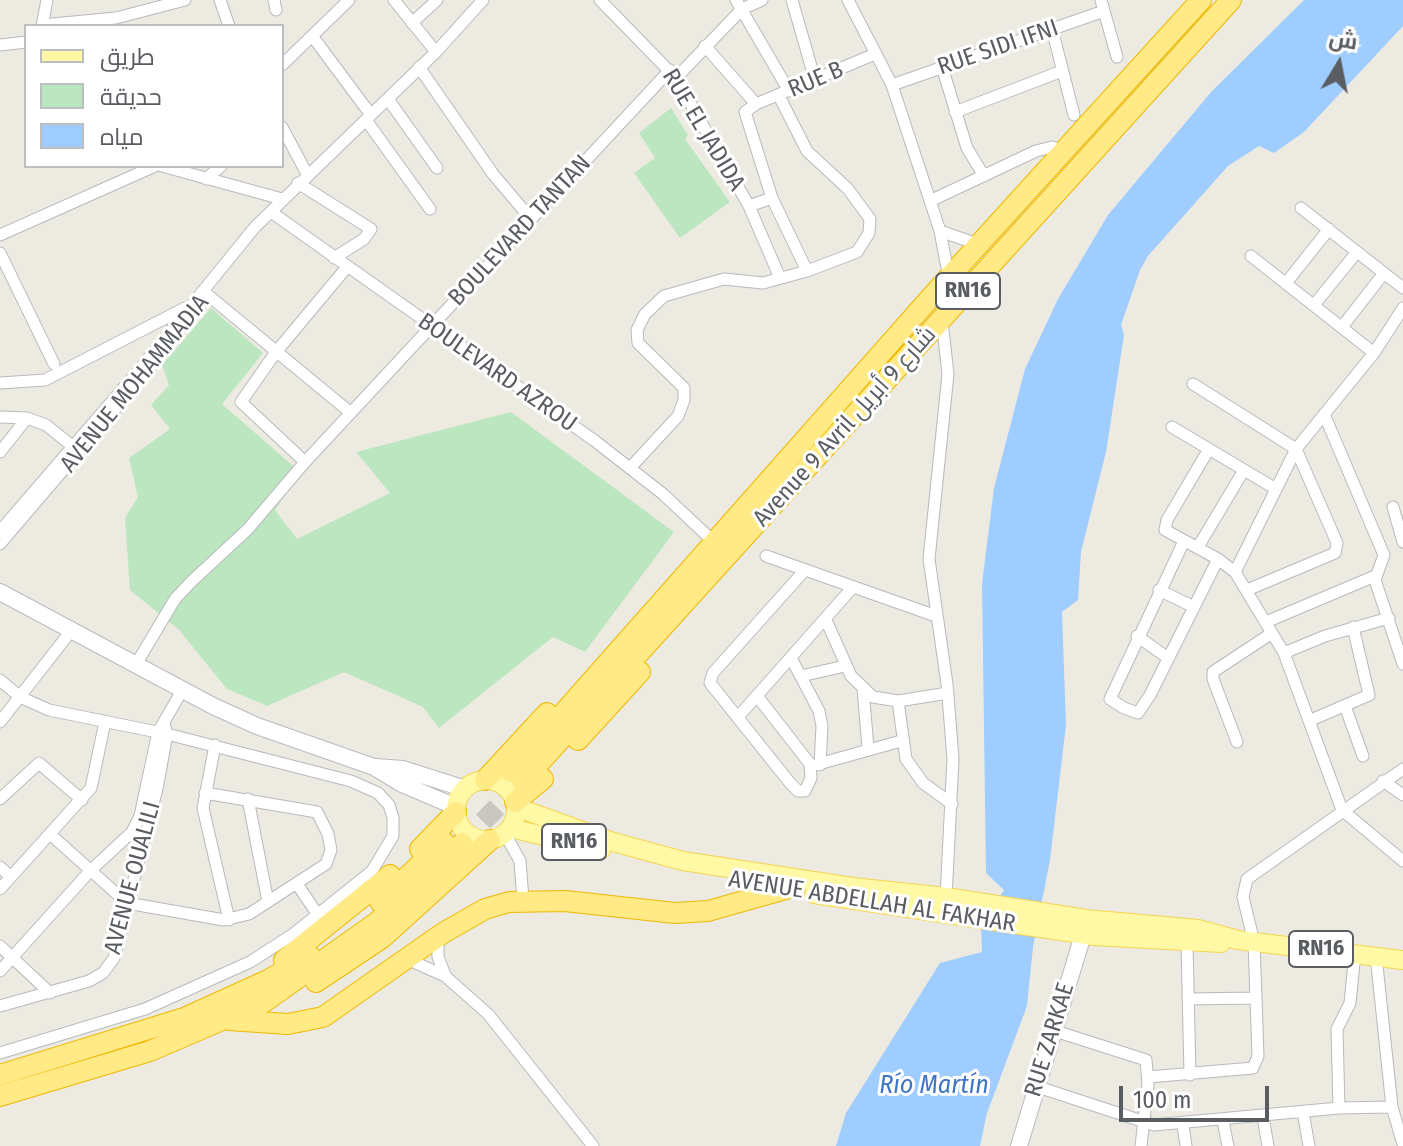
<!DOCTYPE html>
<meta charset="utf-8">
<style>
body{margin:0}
#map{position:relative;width:1403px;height:1146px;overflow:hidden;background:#edebe1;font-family:"Fira Sans Condensed",Cairo,sans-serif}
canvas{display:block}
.legend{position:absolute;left:24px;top:24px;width:260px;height:144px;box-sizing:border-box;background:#fff;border:2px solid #bdbec0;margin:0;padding:10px 14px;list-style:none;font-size:24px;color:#595d62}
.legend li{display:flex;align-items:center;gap:16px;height:40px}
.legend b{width:40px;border:2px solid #bdbec0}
.north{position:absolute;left:1299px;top:24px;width:80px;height:80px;-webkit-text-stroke:6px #fff;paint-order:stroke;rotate:10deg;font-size:22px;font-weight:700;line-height:32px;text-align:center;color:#595d62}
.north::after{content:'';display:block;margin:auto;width:28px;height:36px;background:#595d62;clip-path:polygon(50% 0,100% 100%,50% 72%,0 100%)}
.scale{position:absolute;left:1119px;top:1086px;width:150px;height:36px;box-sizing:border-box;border:4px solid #595d62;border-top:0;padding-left:10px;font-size:24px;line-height:28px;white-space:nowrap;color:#595d62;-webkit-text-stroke:6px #fff;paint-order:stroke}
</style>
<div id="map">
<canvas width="1403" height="1146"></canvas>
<ul class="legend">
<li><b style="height:10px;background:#fff8a4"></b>طريق</li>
<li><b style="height:22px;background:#bce6bf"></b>حديقة</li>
<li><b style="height:22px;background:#9fcdff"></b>مياه</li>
</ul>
<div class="north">ش</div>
<div class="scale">100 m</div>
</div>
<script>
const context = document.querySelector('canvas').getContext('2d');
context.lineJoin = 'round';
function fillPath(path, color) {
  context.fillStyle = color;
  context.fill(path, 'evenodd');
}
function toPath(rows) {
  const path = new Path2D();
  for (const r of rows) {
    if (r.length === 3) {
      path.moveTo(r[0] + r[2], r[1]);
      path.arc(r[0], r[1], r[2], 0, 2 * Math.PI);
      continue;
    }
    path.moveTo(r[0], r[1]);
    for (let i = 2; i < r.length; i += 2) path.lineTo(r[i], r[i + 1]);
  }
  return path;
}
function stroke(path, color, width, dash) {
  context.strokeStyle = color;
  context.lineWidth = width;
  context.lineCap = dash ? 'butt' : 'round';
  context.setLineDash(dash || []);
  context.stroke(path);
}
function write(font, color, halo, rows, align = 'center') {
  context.font = font + ' "Fira Sans Condensed",Cairo,sans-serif';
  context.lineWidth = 6;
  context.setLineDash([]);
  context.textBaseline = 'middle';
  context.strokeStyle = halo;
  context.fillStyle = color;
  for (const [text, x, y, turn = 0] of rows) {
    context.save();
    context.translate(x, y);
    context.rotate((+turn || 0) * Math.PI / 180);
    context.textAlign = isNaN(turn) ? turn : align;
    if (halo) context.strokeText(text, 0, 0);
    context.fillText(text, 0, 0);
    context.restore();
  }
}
const green = toPath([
 [671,108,688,135,685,139,730,202,680,238,634,173,655,158,639,133],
 [211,308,263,353,222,404,300,472,275,510,297,539,390,493,356,452,511,412,674,532,585,652,553,637,439,728,423,707,344,672,267,706,227,689,179,630,130,590,125,518,138,497,129,458,170,429,151,405,169,385,162,365]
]);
const water = toPath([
 [1304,0,1403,0,1403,26,1304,132,1274,153,1259,146,1228,166,1148,256,1140,270,1121,325,1124,335,1106,452,1081,552,1078,600,1062,612,1066,725,1050,860,1033,947,1027,1006,987,1113,980,1146,836,1146,846,1113,940,963,982,952,981,926,1004,890,986,873,982,584,994,488,1025,369,1058,299,1108,215,1212,91]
]);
const highwayTunnel = toPath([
 [462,843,522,782]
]);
const street = toPath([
 [220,0,229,26],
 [274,0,276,10],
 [394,0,436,52],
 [600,0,676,78,749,206,780,278],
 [736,0,789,91],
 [792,0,815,80],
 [848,0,892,85,940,231,949,278],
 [1101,0,1117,57],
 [412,23,437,0],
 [42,25,116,18,185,0],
 [42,26,47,0],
 [1052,29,1074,115],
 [313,37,371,115],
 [0,45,26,42],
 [705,46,756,104],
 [282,65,349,0],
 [419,67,493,174,531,219],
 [942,67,967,148,984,176],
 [676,78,742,9,762,0],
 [892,85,1104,11],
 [388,99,437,168],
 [955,112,1062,71],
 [366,120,430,209],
 [282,127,307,174],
 [162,166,282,199],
 [206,179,221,166],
 [298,183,371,229,364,239,334,258],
 [930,201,1036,151,1052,147,1065,151],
 [749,206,772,198],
 [1301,208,1403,288],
 [271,212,595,441,663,494,715,543],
 [940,231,980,245],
 [0,235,155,166],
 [0,253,54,364],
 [1251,256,1374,353],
 [807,271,772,198,745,112,756,104,875,54],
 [1286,283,1329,229],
 [203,291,351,413],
 [1314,305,1357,252],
 [1403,308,1374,353,1296,449,1235,572,1284,653,1342,810,1403,861],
 [942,321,948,374,929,559,947,684,953,759,946,897],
 [1342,327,1384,273],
 [0,383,45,380,185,308],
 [1193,384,1296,449,1337,543,1335,553,1247,590],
 [1324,414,1384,555,1375,580,1403,664],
 [0,417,27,418,46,425,76,449],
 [1172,427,1276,489],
 [1209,449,1167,520,1165,530,1218,559,1235,572],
 [0,452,27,418],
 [305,462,241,402,276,352,347,267],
 [630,468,678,416,684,400,684,388,638,343,637,330,645,314,664,296,724,279,763,283,807,271,857,252,869,233,870,219,848,189,807,151,779,96],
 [1393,507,1403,542],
 [0,531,133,377,255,227,436,52,483,0],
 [1184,541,1110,699,1124,708,1138,713,1150,695,1218,559],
 [0,544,135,386],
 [1198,547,1244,470],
 [766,556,936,616],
 [1159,590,1194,607],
 [826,620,851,676,873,697,898,701,948,693],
 [1266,622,1375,576],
 [1137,636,1168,658],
 [1284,653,1325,636,1389,618],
 [791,658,819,711,822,726,820,765],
 [135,666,175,599,192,581,248,529,305,462,670,70],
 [801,676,845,666],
 [0,680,20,697,49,710,167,734,351,781,378,793,389,805,393,818,393,836,372,871,292,935,250,962,145,1009,0,1053],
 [863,689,868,748],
 [757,696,810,764,811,778,805,791,798,791,790,783,710,683,713,673,805,570],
 [898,701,906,759,923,783,952,804],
 [1345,706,1363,756],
 [738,717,853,587],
 [1311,720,1369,695,1353,627],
 [0,722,71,631],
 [1237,742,1213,679,1213,672,1272,633],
 [215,745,203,808,229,920],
 [815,765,901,741],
 [1383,781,1403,795],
 [0,799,39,763,82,800],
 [248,799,268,902],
 [50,834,127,903,224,920,249,914,326,864,331,850,328,834,317,812,205,793],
 [505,834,520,861,523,899],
 [0,867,11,877],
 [297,884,318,915],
 [0,889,91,788,105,722],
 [438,938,438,957,445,975],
 [1187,942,1190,1075],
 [0,946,50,993],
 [1376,956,1392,1107,1403,1144],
 [407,959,445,976,488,1014,593,1146],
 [0,971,90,871,132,832,140,816,158,732,182,691],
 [1188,999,1255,998],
 [0,1006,89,981,103,973,114,958,157,789,167,734,164,723],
 [1052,1030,1146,1060,1148,1084,1141,1146],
 [1148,1077,1253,1068,1258,1056,1254,942,1243,897,1247,879,1403,769],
 [1035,1086,1154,1125,1339,1108,1392,1107],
 [1339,1108,1337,1029,1350,1003,1355,953],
 [1303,1112,1309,1146],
 [1263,1117,1268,1146],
 [1223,1121,1228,1146],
 [1183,1125,1186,1146]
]);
const secondary = toPath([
 [0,592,213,706,257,726,374,767,402,784,456,807],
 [376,767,403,769,466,789],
 [1019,1146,1083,935]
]);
const primary = toPath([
 [486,810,30],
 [516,807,613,842,683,861,853,887,946,897,1086,919,1198,929,1238,940,1403,960],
 [511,828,601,850],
 [814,894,1094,936,1221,943]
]);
const highway = toPath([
 [578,740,640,672],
 [511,772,931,297,1201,0],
 [485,780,547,713],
 [522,782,1231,0],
 [515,802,543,779],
 [420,849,456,812],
 [380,902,444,842],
 [284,960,390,875],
 [316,982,382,938,490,840],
 [229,1020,288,1024,323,1017,443,933,485,909,509,902,565,901,675,913,708,911,786,889],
 [0,1075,184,1018,268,980,310,956],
 [0,1096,150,1051,264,1002,376,923,462,843]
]);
const shields = [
 [968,291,64],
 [574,842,64],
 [1321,949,64]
];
const shieldNames = [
 ["RN16",968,291],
 ["RN16",574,842],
 ["RN16",1321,949]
];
const streetNames = [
 ["RUE SIDI IFNI",998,48,-19],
 ["RUE B",816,80,-23],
 ["RUE EL JADIDA",703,130,59],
 ["BOULEVARD TANTAN",520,231,-47],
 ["BOULEVARD AZROU",497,373,35],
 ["AVENUE MOHAMMADIA",135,384,-51],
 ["Avenue 9 Avril شارع 9 أبريل",845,427,-48],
 ["AVENUE OUALILI",133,878,-75],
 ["AVENUE ABDELLAH AL FAKHAR",872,902,9],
 ["RUE ZARKAE",1050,1040,-73]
];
const waterNames = [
 ["Río Martín",934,1086]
];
fillPath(green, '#bce6bf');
fillPath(water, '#9fcdff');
stroke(highwayTunnel, '#c8c8c1', 20, [20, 10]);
stroke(street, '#b6b9be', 13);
stroke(secondary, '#b7bac0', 18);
stroke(primary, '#f5d452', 20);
stroke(highway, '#eeb700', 22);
stroke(street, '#fff', 11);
stroke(secondary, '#fff', 16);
stroke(primary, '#fff8a4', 18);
stroke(highway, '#ffea86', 20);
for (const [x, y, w] of shields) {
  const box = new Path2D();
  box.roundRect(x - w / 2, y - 18, w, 36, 6);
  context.fillStyle = '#fff';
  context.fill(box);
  stroke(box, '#595d62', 2);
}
write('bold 22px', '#595d62', null, shieldNames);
write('24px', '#595d62', '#fff', streetNames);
write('italic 26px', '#3f75c5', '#fff', waterNames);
</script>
